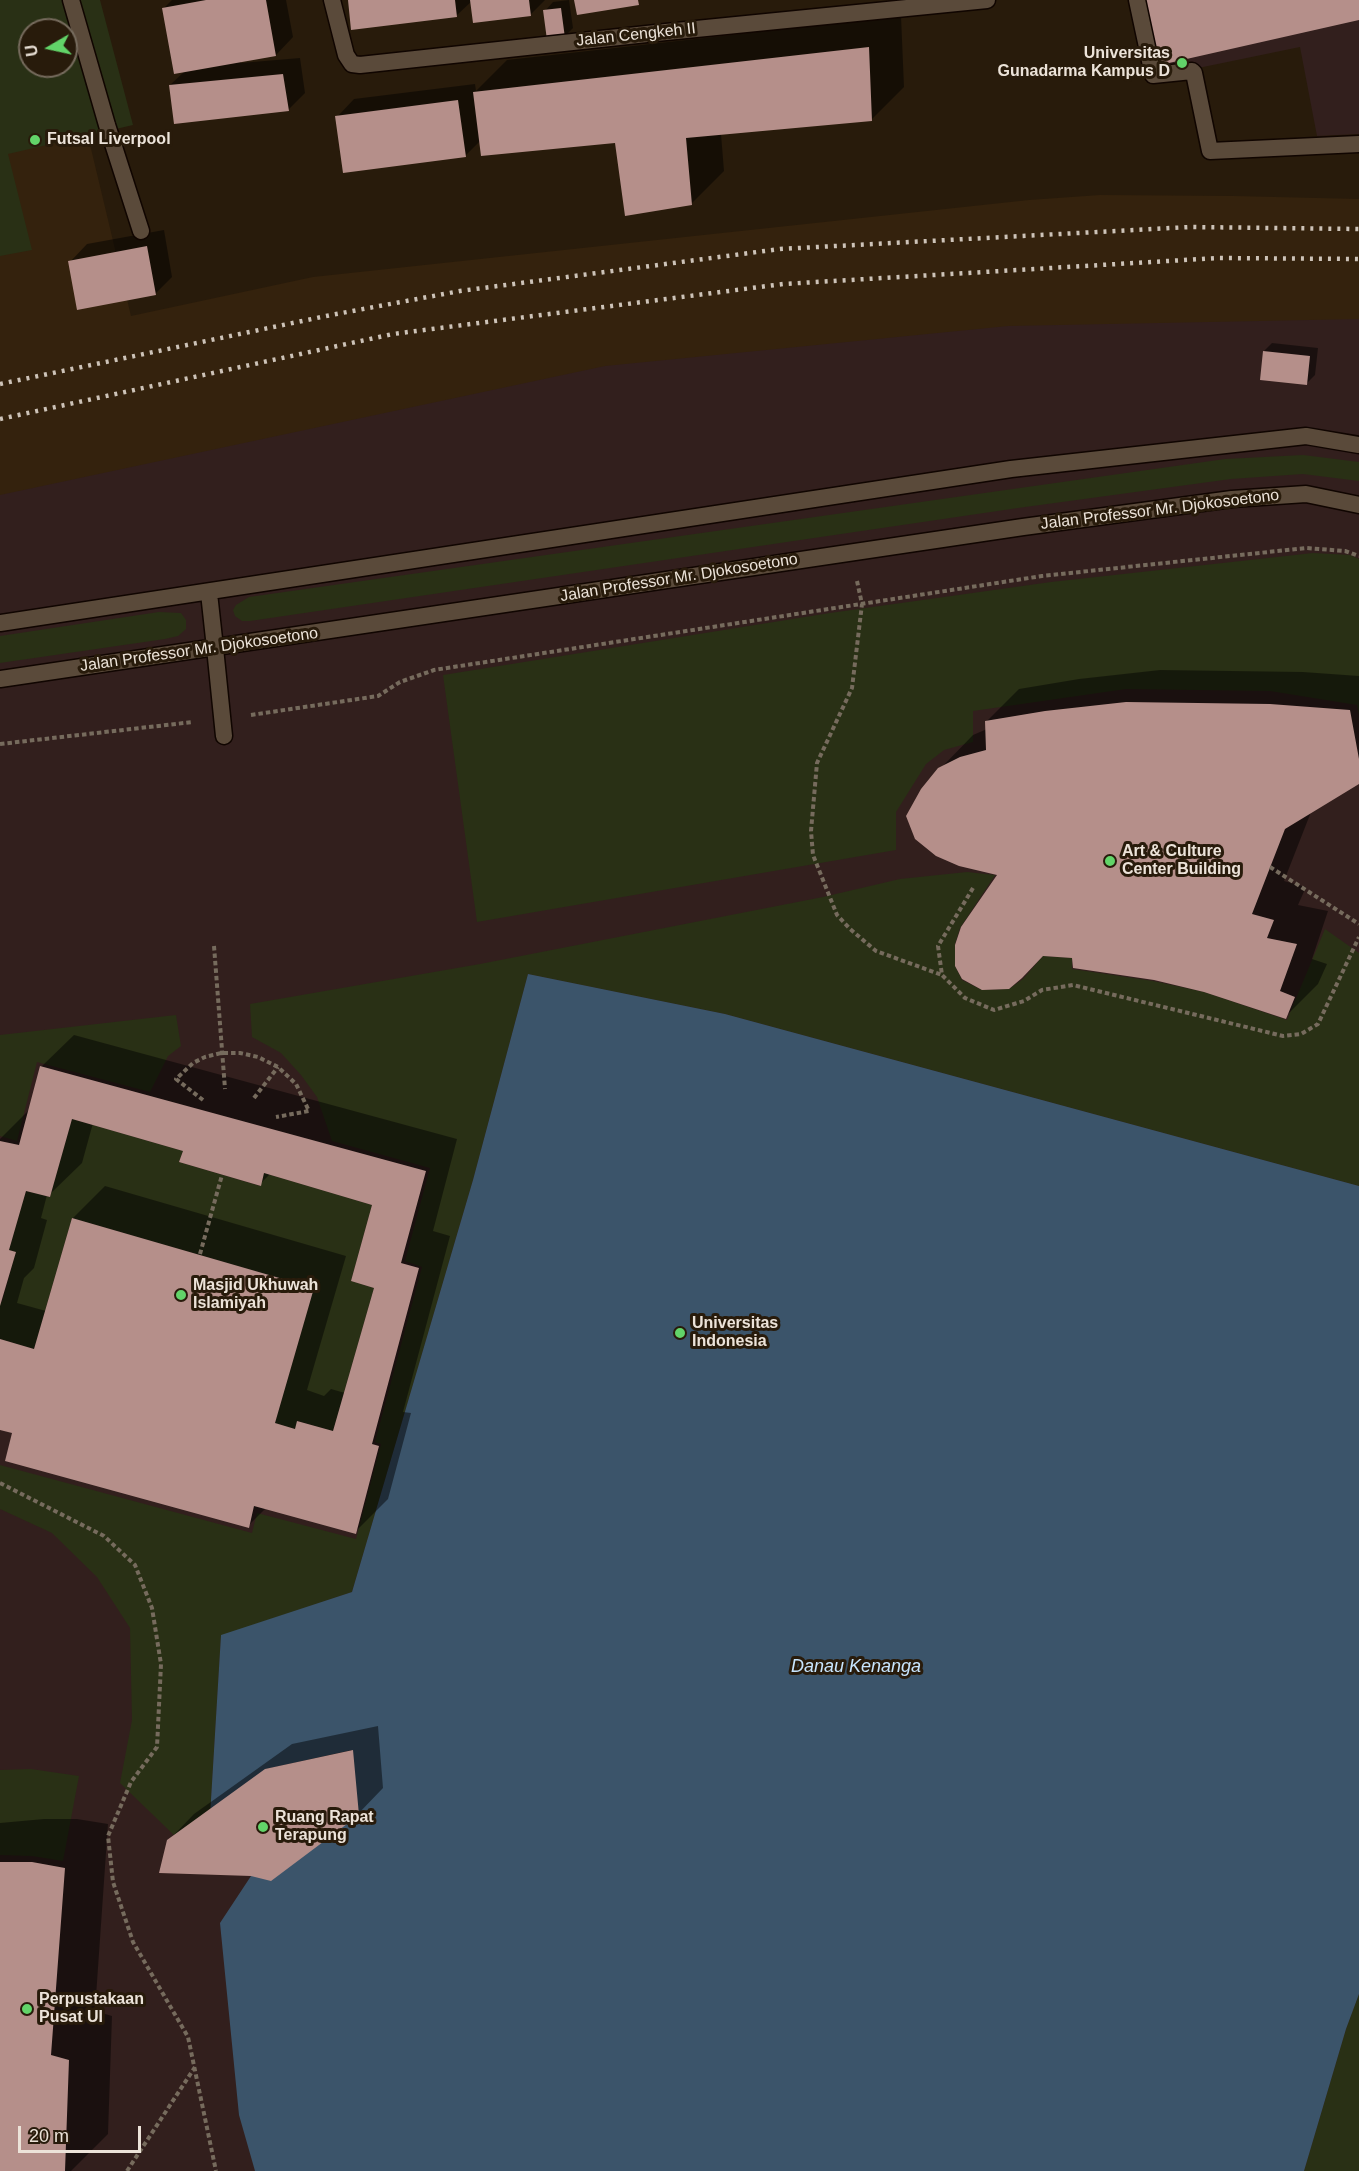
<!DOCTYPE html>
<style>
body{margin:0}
#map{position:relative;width:1359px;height:2171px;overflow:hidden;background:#281b0b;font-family:Arial,sans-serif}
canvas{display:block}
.north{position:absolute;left:18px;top:18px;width:60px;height:60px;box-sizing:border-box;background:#281b0b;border:2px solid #766b5d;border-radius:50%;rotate:261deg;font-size:16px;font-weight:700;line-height:24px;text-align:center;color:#ece3d9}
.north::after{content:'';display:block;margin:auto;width:21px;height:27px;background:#62d469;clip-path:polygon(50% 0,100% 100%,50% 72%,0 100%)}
.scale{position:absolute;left:18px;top:2126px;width:123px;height:27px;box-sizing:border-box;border:3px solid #ece3d9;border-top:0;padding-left:8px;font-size:18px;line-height:21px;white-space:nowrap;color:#ece3d9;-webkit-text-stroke:4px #281b0b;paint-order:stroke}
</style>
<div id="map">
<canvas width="1359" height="2171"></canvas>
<div class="north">U</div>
<div class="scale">20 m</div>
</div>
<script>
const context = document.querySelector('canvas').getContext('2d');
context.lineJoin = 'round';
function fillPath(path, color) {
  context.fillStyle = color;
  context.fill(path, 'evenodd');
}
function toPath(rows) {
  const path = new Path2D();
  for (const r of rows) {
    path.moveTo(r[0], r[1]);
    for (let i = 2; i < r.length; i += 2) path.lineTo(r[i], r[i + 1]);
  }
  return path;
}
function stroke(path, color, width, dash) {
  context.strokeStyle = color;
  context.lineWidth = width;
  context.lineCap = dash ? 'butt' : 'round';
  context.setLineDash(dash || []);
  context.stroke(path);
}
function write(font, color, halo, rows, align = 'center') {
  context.font = font + ' Arial,sans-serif';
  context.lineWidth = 6;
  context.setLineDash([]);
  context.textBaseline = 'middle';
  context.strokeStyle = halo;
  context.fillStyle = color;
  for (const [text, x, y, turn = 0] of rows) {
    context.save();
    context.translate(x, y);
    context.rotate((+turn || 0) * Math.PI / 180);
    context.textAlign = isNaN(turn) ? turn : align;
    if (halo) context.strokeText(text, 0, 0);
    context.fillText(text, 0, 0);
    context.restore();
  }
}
const built = toPath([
 [0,0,30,30,30,66,66,66,66,44,131,316,313,277,1029,200,1100,195,1234,196,1359,199,1359,331,0,508]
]);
const education = toPath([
 [1129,0,1359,0,1359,134,1317,136,1300,47,1145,79],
 [1359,319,1359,2171,0,2171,0,495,605,366,1008,326]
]);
const green = toPath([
 [0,0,100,0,133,125,8,154,32,250,0,256],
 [30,30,66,30,66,66,30,66],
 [1303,455,1359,462,1359,481,1303,474,1231,479,1018,508,250,621,242,621,235,616,233,610,236,605,249,597,1225,459],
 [1313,553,1350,555,1359,559,1359,715,1357,705,1270,691,1126,689,973,711,973,742,944,750,926,764,896,812,896,850,477,922,443,675,830,613,1051,582],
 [159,612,181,613,186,620,186,629,178,636,165,639,0,663,0,636],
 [967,872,995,875,960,928,955,944,955,966,962,980,982,990,1009,989,1023,979,1043,956,1072,958,1072,969,1153,981,1204,992,1287,1020,1325,929,1359,953,1359,1186,725,1014,528,974,473,1180,352,1592,221,1636,210,1816,177,1838,120,1783,132,1720,130,1628,97,1577,52,1533,0,1509,0,1465,252,1533,257,1513,356,1539,381,1444,375,1442,422,1267,405,1261,430,1168,332,1141,317,1097,301,1075,281,1053,252,1037,250,1004,480,964,823,897,900,879],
 [176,1015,181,1046,168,1056,150,1092,37,1062,17,1141,0,1136,0,1035],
 [72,1119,183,1151,179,1162,260,1186,264,1173,372,1205,351,1281,374,1288,333,1431,298,1421,295,1429,275,1423,314,1288,72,1218,34,1349,0,1339,0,1302,2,1302,16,1252,9,1250,26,1191,50,1197],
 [31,1769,79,1776,63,1861,32,1856,0,1855,0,1770],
 [1359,1994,1359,2171,1304,2171,1346,2029]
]);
const water = toPath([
 [528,974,725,1014,1359,1186,1359,1994,1346,2029,1304,2171,255,2171,239,2115,220,1923,251,1876,352,1750,266,1769,210,1816,221,1635,352,1592,473,1180]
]);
const shadow = toPath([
 [172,0,286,0,293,37,276,55,241,61,241,63,300,58,305,93,288,110,170,85,185,71,164,8],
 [349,0,545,0,530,15,472,1,457,15],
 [569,0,573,28,565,36,545,11,553,2],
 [901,16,904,87,871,120,721,134,724,171,692,203,616,142,480,141,465,156,337,117,354,99,475,84,476,91,507,60],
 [164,230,172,277,155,294,70,262,87,244],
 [1272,343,1318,348,1315,375,1307,383,1264,351],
 [1160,670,1303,672,1359,676,1359,783,1311,812,1284,881,1306,887,1298,905,1328,911,1312,959,1327,964,1318,984,1285,1017,1204,990,1074,957,1044,954,940,769,973,735,987,729,986,722,1019,689,1079,679],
 [74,1035,457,1139,433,1231,450,1236,403,1412,411,1413,388,1499,355,1532,266,1508,248,1526,0,1428,0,1139,30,1109,41,1067],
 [93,1123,185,1150,260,1184,270,1174,374,1203,376,1287,345,1393,331,1389,324,1396,307,1390,346,1256,105,1186,73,1218,46,1311,17,1303,24,1278,34,1268,47,1220,41,1218,47,1195,49,1195,82,1163],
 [378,1726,383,1788,358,1814,169,1840,194,1814,292,1744],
 [44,1819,77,1819,108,1824,95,2011,112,2016,108,2134,71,2171,0,2171,0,1823]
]);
const building = toPath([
 [206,0,266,0,276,56,174,74,162,8],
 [348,0,455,0,457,17,351,30],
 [470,0,529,0,531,16,473,23],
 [574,0,638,0,639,5,577,15],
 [1145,0,1359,0,1359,20,1160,65],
 [561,8,565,38,547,40,543,10],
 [869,47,872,121,686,138,692,205,625,216,615,143,481,156,473,92],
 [283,74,289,111,174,124,169,85],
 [458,100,466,157,343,173,335,116],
 [147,246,156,295,77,310,68,261],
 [1263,351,1310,356,1307,385,1260,380],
 [1126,702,1270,704,1350,710,1359,759,1359,784,1285,829,1252,914,1274,920,1267,938,1297,944,1280,991,1295,997,1286,1019,1204,992,1154,980,1073,968,1072,958,1043,956,1022,978,1009,989,982,990,962,979,955,966,955,945,961,927,997,875,959,866,936,856,915,839,906,816,921,789,938,768,960,757,986,750,985,721,1045,711],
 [40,1066,426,1171,401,1263,419,1268,372,1444,379,1446,356,1534,254,1506,249,1528,5,1461,12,1433,0,1430,0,1339,34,1349,72,1218,314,1288,275,1423,295,1429,297,1421,333,1431,374,1288,351,1281,372,1205,264,1173,261,1186,179,1162,183,1151,72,1119,50,1197,26,1191,9,1250,16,1252,0,1306,0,1141,19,1145],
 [353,1750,359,1815,271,1881,251,1876,159,1873,167,1840,265,1769],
 [0,1862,32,1862,65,1868,51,2055,69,2060,65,2171,0,2171]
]);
const path = toPath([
 [857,581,862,604,852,688,817,763,811,831,813,855,837,915,850,929,876,951,942,975],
 [251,715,378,696,400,682,434,670,1042,576,1306,548,1345,551,1359,556],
 [0,744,193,722],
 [1270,867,1359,924],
 [973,888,938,946,942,975,965,998,994,1010,1024,1001,1042,990,1073,985,1283,1036,1301,1034,1318,1024,1359,937],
 [214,946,225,1089],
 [254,1098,278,1067],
 [203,1100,176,1079,193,1063,205,1057,221,1053,240,1053,258,1057,278,1067,296,1084,309,1111,276,1117],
 [200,1254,222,1175],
 [0,1483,104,1536,135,1565,152,1608,161,1664,157,1747,131,1782,108,1836,113,1882,133,1942,188,2037,216,2171],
 [127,2171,195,2067]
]);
const service = toPath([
 [71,0,107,125,141,231],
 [215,648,224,736]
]);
const minor = toPath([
 [332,0,346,55,352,64,360,65,656,33,987,0],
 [1137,0,1153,75,1192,71,1194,73,1210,151,1359,144],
 [209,593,215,648],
 [0,623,1011,469,1306,436,1359,445],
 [0,679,1023,527,1232,499,1306,494,1359,505]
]);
const rail = toPath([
 [0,384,331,315,460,291,780,249,1190,227,1359,229],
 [0,419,393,334,783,284,1218,258,1359,259]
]);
const markers = [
 [1182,63,6,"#62d469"],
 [35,140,6,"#62d469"],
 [1110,861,6,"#62d469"],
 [181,1295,6,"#62d469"],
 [680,1333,6,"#62d469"],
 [263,1827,6,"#62d469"],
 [27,2009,6,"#62d469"]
];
const streetNames = [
 ["Jalan Cengkeh II",636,35,-6],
 ["Jalan Professor Mr. Djokosoetono",1160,510,-7],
 ["Jalan Professor Mr. Djokosoetono",679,578,-9],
 ["Jalan Professor Mr. Djokosoetono",199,650,-8]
];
const poiNames = [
 ["Universitas",1170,54,"right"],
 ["Gunadarma Kampus D",1170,72,"right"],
 ["Futsal Liverpool",47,140],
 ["Art & Culture",1122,852],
 ["Center Building",1122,870],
 ["Masjid Ukhuwah",193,1286],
 ["Islamiyah",193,1304],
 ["Universitas",692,1324],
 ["Indonesia",692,1342],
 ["Ruang Rapat",275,1818],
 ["Terapung",275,1836],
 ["Perpustakaan",39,2000],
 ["Pusat UI",39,2018]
];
const waterNames = [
 ["Danau Kenanga",856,1667]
];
fillPath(built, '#34220d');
fillPath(education, '#321f1d');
fillPath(green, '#293015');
fillPath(water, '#3b546a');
fillPath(shadow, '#0007');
fillPath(building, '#b58f8a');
stroke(service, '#100500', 19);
stroke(minor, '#100500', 19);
stroke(path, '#766b5d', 4, [4.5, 3]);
stroke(service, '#5a4a3a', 16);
stroke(minor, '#5a4a3a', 16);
stroke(rail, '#cdc3b8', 4.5, [3, 6]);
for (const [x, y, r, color] of markers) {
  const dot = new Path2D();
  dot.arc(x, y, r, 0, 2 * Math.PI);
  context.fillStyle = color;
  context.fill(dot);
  stroke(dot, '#281b0b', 2);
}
write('16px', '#ece3d9', '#281b0b', streetNames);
write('bold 16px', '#ece3d9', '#281b0b', poiNames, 'left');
write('italic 18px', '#c8e6ff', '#281b0b', waterNames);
</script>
